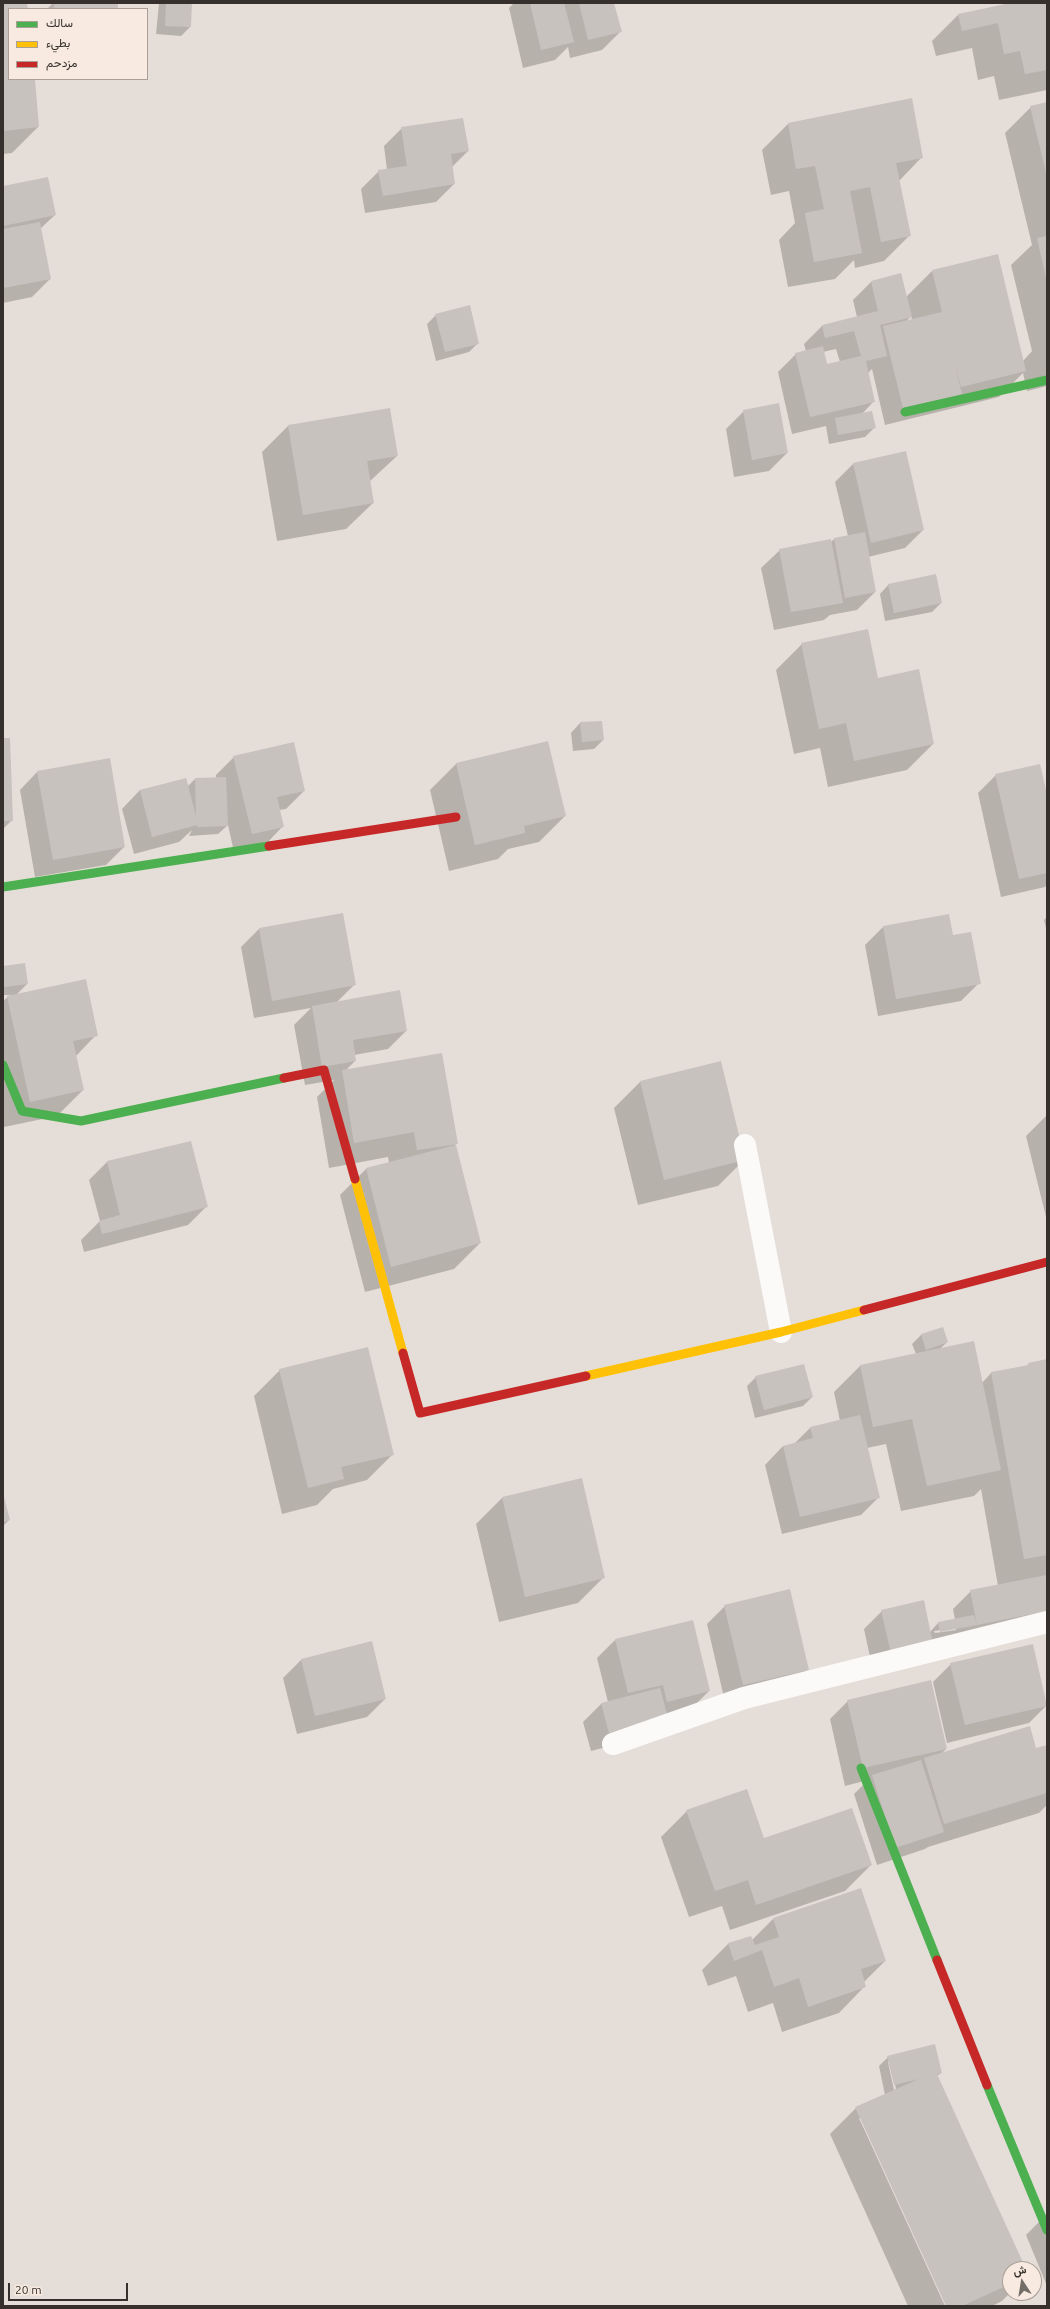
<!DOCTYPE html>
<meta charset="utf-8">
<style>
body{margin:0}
#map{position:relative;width:1050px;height:2309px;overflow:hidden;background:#e5ded8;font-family:Ubuntu,Vazirmatn,sans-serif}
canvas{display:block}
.frame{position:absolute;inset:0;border:4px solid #35302c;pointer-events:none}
.legend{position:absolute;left:8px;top:8px;width:140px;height:72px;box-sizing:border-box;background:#f8eae0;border:1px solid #aaa098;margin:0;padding:5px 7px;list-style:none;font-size:12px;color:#35302c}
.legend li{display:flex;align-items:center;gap:8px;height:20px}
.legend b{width:20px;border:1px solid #aaa098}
.north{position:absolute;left:1002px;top:2261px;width:40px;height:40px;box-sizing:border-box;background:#f8eae0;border:1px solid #aaa098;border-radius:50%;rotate:348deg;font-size:11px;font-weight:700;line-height:16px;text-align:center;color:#35302c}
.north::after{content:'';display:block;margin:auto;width:14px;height:18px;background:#736d68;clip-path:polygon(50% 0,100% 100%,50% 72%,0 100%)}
.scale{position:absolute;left:8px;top:2283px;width:120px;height:18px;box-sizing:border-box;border:2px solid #35302c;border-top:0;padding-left:5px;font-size:12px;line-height:14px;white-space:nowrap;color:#35302c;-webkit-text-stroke:3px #f8eae0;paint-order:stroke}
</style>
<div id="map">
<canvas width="1050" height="2309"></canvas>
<div class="frame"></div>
<ul class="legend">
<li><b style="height:5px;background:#4caf50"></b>سالك</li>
<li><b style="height:5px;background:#ffc107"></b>بطيء</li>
<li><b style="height:5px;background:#c62828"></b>مزدحم</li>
</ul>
<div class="north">ش</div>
<div class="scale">20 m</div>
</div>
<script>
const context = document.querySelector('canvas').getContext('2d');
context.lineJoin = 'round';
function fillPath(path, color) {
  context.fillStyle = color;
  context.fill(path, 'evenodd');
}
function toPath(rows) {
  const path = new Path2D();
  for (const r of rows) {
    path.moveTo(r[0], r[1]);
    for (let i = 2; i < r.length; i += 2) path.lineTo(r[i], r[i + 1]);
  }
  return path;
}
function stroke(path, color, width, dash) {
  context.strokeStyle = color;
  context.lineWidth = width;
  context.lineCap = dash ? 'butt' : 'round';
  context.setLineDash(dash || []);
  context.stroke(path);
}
const shadow = toPath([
 [3,3,26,3,27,9,9,9,9,79,34,79,38,127,12,153,3,154],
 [53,3,117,3,117,9,47,9],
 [159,3,191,3,190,27,181,36,156,34],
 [514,3,613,3,620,32,602,50,570,58,568,47,555,60,523,68,509,8],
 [1015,3,1047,3,1047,90,999,100,994,76,978,80,972,48,936,56,932,41,958,15],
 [1047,103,1047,386,1027,391,1023,373,999,397,885,425,872,369,868,373,874,401,862,414,874,428,865,437,829,444,826,426,792,434,778,372,796,354,806,351,804,344,822,326,857,317,853,300,871,282,901,274,906,297,932,271,1023,361,1032,351,1011,265,1032,245,1005,133,1031,107],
 [911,316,912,320,906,322],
 [836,349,840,362,827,365,823,352],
 [788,124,922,157,899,181,910,235,884,261,855,268,854,260,835,279,788,287,779,240,795,223,789,191,771,195,762,150],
 [402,128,468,151,452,167,454,184,436,202,365,213,361,189,379,171,387,170,384,146],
 [3,187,55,215,40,229,50,279,32,297,3,303],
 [436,315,478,343,469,352,436,361,427,324],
 [744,411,787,453,769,471,734,477,726,429],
 [288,426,397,456,369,482,373,503,346,529,277,541,262,452],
 [853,464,923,530,905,548,868,557,875,592,857,610,830,615,824,620,774,630,761,568,780,550,830,543,834,539,848,536,835,482],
 [889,584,941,603,932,612,885,621,880,594],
 [802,644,877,679,933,744,907,770,828,787,820,748,794,754,776,670],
 [601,722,603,740,594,749,573,751,571,733,580,723],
 [3,739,12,820,3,829],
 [547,743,565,816,539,842,508,849,498,859,449,871,430,790,456,764],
 [234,757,304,791,286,809,279,810,283,826,265,845,234,852,228,825,218,834,189,836,192,830,179,842,134,854,122,809,140,790,186,779,188,786,195,779,216,778,216,775],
 [38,771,124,847,106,865,35,877,20,790],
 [996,775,1047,799,1047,884,1045,887,1001,897,978,793],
 [1047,917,1047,932,1044,920],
 [883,927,952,936,979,983,961,1001,878,1016,865,945],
 [259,929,354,985,337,1002,406,1031,388,1049,354,1055,355,1061,346,1070,457,1143,455,1145,480,1243,454,1269,365,1292,340,1195,366,1169,389,1163,388,1157,329,1168,317,1097,334,1080,305,1085,294,1025,311,1008,254,1018,241,947],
 [24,964,27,984,16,995,96,1035,76,1056,83,1090,57,1116,4,1127,3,1001,8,997,14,995,3,995,3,967],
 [720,1063,744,1160,718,1186,638,1205,614,1108,640,1082],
 [1047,1115,1047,1221,1026,1136],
 [107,1162,206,1207,188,1225,84,1252,81,1240,100,1221,89,1180],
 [943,1328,947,1342,940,1349,982,1383,991,1373,1025,1367,1029,1364,1047,1360,1047,1625,873,1671,864,1629,882,1611,930,1632,938,1623,955,1620,953,1609,971,1591,998,1586,981,1489,974,1496,901,1511,886,1444,867,1448,879,1497,861,1515,782,1534,765,1465,783,1446,794,1444,810,1428,840,1421,834,1392,860,1366,916,1354,912,1344,921,1335],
 [956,1628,956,1630,935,1633,934,1631],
 [280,1370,393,1454,367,1480,333,1489,317,1505,282,1514,254,1396],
 [756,1377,812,1397,803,1406,755,1418,747,1386],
 [581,1479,604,1577,578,1603,499,1622,476,1524,502,1498],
 [3,1495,9,1520,3,1526],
 [725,1606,808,1669,790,1687,725,1702,707,1624],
 [615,1640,709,1691,691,1709,649,1736,591,1751,583,1722,601,1704,608,1702,597,1658],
 [301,1660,385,1699,367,1717,297,1734,283,1678],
 [951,1664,1047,1705,1029,1723,947,1743,933,1682],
 [848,1701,946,1749,940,1755,1035,1750,1047,1746,1047,1805,1039,1813,928,1847,925,1849,877,1865,854,1794,868,1780,845,1786,830,1719],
 [687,1811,764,1839,871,1865,845,1891,730,1930,722,1906,689,1917,661,1837],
 [773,1919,885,1961,864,1982,865,1986,839,2013,782,2032,773,2003,748,2012,736,1976,708,1986,702,1970,728,1944,752,1940],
 [888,2057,941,2073,937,2076,1025,2269,1010,2269,1010,2293,1002,2301,992,2306,947,2306,862,2118,859,2118,945,2306,908,2306,830,2134,856,2108,885,2095,879,2066],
 [888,2062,890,2062,896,2089,894,2090],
 [1047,2214,1047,2286,1026,2235]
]);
const building = toPath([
 [3,3,27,3,28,9,9,9,9,79,35,79,39,127,3,131],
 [54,3,118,3,118,9,54,9],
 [166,3,192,3,191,27,165,26],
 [530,3,564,3,574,42,541,50],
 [579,3,614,3,622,32,588,40],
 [1010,3,1047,3,1047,70,1025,74,1020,51,1004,54,998,23,962,31,958,14],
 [912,98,923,158,896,163,911,236,881,242,870,187,850,191,862,253,814,262,805,213,824,209,815,166,796,169,788,123],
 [1047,102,1047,173,1046,173,1030,106],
 [463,118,469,151,451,154,455,184,383,196,378,170,407,166,401,127],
 [48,177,56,215,3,226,3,186],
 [40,222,51,279,3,288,3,229],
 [1047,236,1047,278,1046,278,1037,238],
 [998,254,1026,371,961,387,954,362,962,394,903,408,883,326,942,312,932,270],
 [901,273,912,317,880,325,887,356,866,361,875,402,810,417,795,353,823,346,827,364,861,356,854,331,825,338,822,325,878,311,871,281],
 [470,305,479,344,445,352,435,314],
 [779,403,788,453,752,460,743,410],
 [390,408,398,456,367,461,374,503,303,515,288,425],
 [872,411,876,428,838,435,835,418],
 [906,451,924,530,871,543,853,463],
 [865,532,876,592,845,598,834,538],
 [831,539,843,603,791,612,779,549],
 [936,574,942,603,894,613,888,584],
 [868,629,878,678,919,669,934,744,854,761,846,723,819,729,801,643],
 [602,721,604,740,582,742,580,722],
 [3,738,10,738,13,821,3,821],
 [548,741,566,816,524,826,525,833,475,845,456,763],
 [294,742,305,791,277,797,284,827,252,834,233,756],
 [110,758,125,847,53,860,37,771],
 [1040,764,1047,794,1047,873,1019,879,995,774],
 [226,777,228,826,197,827,197,825,152,837,140,790,186,778,196,816,195,778],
 [343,913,356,985,272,1001,259,928],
 [949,914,953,935,971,932,981,984,896,999,883,926],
 [25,963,28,984,4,987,3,966],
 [86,979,98,1036,73,1041,84,1090,30,1102,7,996],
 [400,990,407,1031,353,1040,356,1061,322,1067,312,1006],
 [442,1053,458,1144,417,1150,414,1132,354,1143,342,1070],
 [721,1061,745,1160,664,1180,640,1081],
 [191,1141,208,1207,102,1234,99,1221,120,1215,107,1161],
 [456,1145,481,1243,391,1267,366,1168],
 [943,1327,948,1342,926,1350,921,1334],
 [974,1341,1001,1470,927,1486,912,1419,873,1427,860,1365],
 [368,1347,394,1455,341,1467,344,1479,308,1488,279,1369],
 [1047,1359,1047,1555,1024,1559,991,1372,1029,1365,1028,1363],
 [804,1364,813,1397,764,1410,755,1376],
 [860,1415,880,1498,800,1517,783,1446,813,1438,810,1427],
 [582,1478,605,1578,525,1597,502,1497],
 [3,1493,10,1520,3,1522],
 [1047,1575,1047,1611,977,1625,970,1590],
 [790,1589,809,1670,743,1685,724,1605],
 [924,1600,933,1644,891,1653,881,1610],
 [974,1615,977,1625,940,1632,938,1622],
 [693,1620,710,1691,667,1702,663,1685,628,1693,615,1639],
 [372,1641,386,1699,315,1716,301,1659],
 [1033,1644,1047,1706,965,1725,950,1663],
 [931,1680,947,1749,863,1768,847,1700],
 [660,1688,668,1718,609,1733,601,1703],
 [1030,1726,1036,1748,1047,1745,1047,1793,944,1824,924,1758],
 [921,1760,944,1832,895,1848,872,1775],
 [747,1789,764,1838,852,1808,872,1865,756,1905,748,1880,715,1891,686,1810],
 [861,1888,886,1961,861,1969,866,1987,808,2007,799,1978,774,1987,762,1950,734,1961,728,1943,751,1936,755,1945,779,1937,773,1918],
 [935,2044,942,2073,937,2074,1026,2269,1010,2269,1010,2284,962,2306,946,2306,855,2107,919,2079,894,2085,887,2056]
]);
const street = toPath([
 [745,1145,781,1332],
 [613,1744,744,1698,1047,1622]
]);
const fast = toPath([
 [905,412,1047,380],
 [3,887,269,846],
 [3,1065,22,1111,81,1121,284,1078],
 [861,1768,937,1960],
 [987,2085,1047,2230]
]);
const slow = toPath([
 [355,1179,403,1353],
 [586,1376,781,1332,864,1310]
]);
const jam = toPath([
 [269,846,456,817],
 [284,1078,324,1070,355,1179],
 [864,1310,1047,1262],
 [403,1353,420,1413,586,1376],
 [937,1960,987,2085]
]);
fillPath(shadow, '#0003');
fillPath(building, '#c8c2be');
stroke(street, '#fbfaf9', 22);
stroke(fast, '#4caf50', 9);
stroke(slow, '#ffc107', 9);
stroke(jam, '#c62828', 9);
</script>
